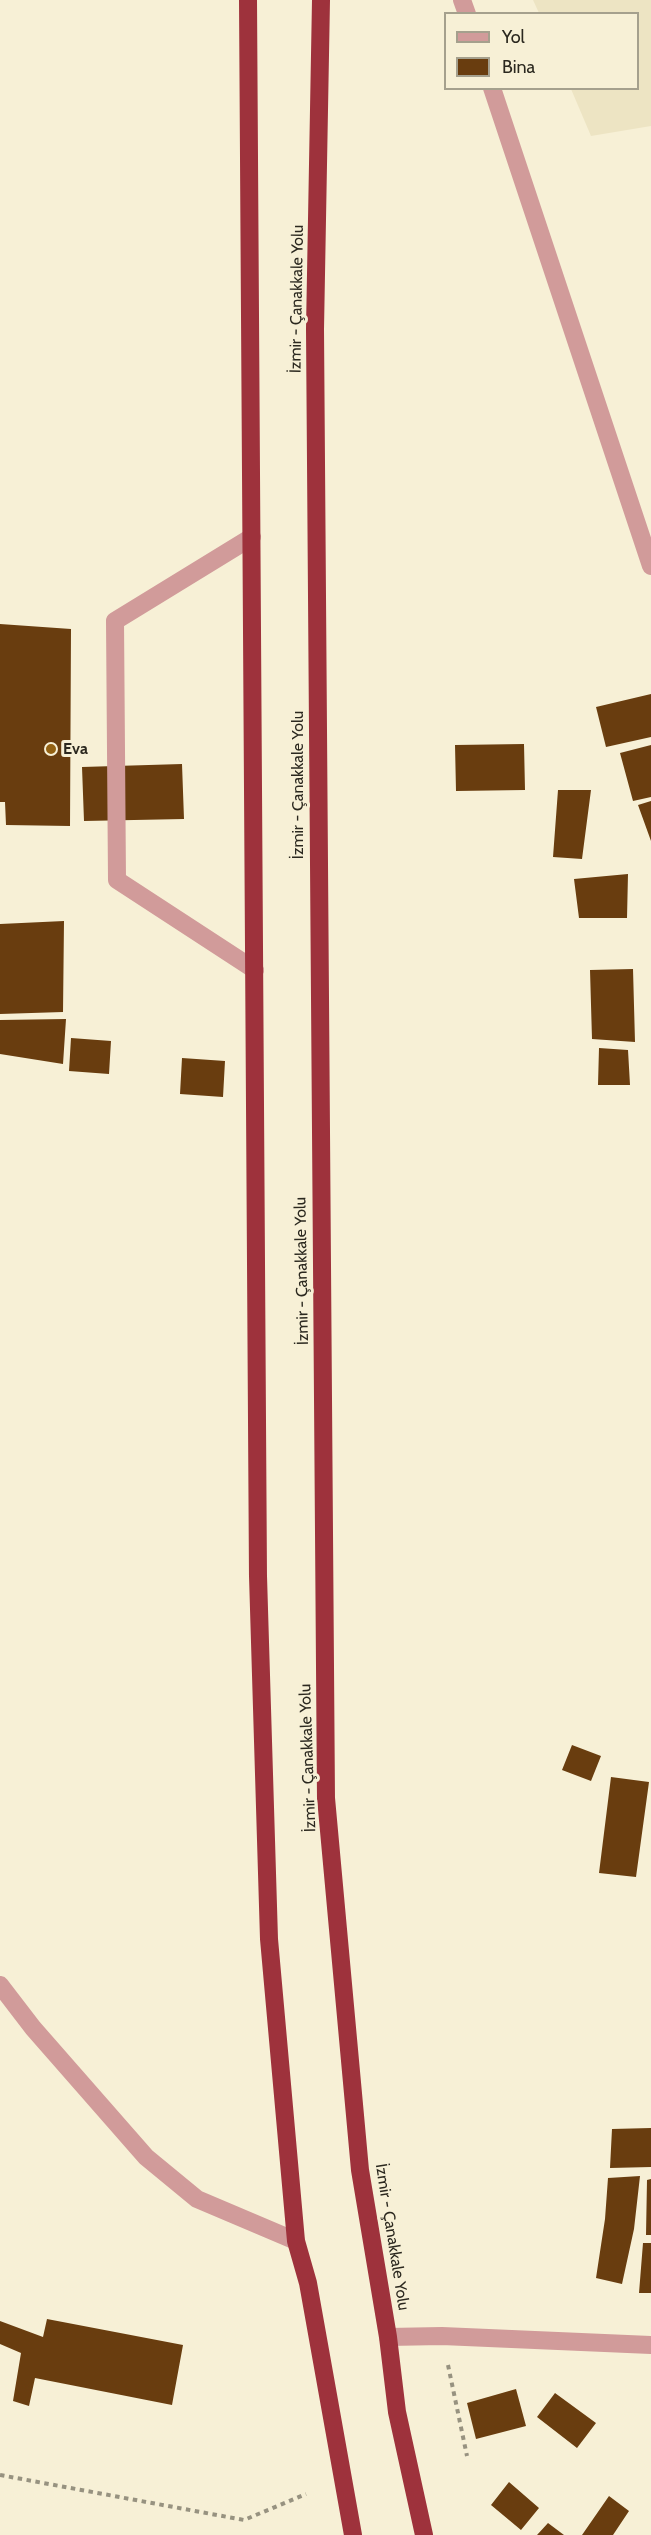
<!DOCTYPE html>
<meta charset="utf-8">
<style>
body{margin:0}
#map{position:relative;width:651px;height:2535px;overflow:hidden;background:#f7f0d6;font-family:Cabin,sans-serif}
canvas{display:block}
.legend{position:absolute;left:444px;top:12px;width:195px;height:78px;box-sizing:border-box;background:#f7f0d6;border:2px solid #a5a08d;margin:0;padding:8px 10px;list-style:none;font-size:18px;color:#2b281f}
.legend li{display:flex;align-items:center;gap:12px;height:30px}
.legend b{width:30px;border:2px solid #a5a08d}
</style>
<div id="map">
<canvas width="651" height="2535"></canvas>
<ul class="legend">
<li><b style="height:8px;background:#d19b9a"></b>Yol</li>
<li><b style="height:16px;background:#693d0f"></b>Bina</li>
</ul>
</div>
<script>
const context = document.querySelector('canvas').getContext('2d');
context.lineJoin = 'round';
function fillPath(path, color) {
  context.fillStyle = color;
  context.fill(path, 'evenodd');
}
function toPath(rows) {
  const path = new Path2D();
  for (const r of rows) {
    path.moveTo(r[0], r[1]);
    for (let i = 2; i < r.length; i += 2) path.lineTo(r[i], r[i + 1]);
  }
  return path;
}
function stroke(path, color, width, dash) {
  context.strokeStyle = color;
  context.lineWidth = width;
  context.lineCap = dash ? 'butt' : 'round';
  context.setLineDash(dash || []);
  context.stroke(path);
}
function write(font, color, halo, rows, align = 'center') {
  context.font = font + ' Cabin,sans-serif';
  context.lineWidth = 6;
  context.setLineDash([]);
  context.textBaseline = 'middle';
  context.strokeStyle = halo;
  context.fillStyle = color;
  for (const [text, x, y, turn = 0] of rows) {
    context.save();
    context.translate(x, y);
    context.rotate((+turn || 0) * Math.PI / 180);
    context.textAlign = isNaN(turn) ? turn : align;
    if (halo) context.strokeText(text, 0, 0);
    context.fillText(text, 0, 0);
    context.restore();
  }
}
const built = toPath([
 [533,0,651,0,651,126,591,136,571,89,638,88,638,14,539,13]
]);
const building = toPath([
 [0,624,71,629,70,826,6,825,5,802,0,802],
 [651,694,651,737,606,747,596,707],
 [524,744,525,790,456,791,455,745],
 [651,745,651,797,633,801,620,753],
 [182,764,184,819,84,821,82,767],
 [558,790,591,790,582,859,553,857],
 [651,801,651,841,638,805],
 [628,874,627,918,579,918,574,879],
 [64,921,63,1012,0,1014,0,924],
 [633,969,635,1042,592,1039,590,970],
 [66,1019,63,1064,0,1054,0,1020],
 [71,1038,111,1041,109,1074,69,1071],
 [599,1048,628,1050,630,1085,598,1085],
 [182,1058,225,1061,223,1097,180,1094],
 [572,1745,601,1756,591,1781,562,1770],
 [611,1777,649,1782,636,1877,599,1873],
 [651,2128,651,2167,610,2168,612,2129],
 [640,2176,634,2229,622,2284,596,2278,605,2219,608,2178],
 [651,2179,651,2235,646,2235,647,2180],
 [643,2243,651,2243,651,2293,639,2293],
 [47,2319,183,2345,172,2405,35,2378,29,2406,13,2401,21,2353,0,2344,0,2321,43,2337],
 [516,2389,526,2426,476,2439,467,2403],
 [555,2393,596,2423,577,2448,537,2417],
 [509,2482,539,2508,521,2530,491,2505],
 [609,2496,629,2511,613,2535,582,2535],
 [548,2523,564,2535,537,2535]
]);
const path = toPath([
 [448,2365,467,2456],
 [0,2475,244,2520,306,2494]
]);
const lane = toPath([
 [252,537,115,621,117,880,255,970]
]);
const street = toPath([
 [462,0,467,14],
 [492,88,651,566],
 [0,1985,33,2028,146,2157,197,2199,296,2241],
 [388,2337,442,2336,651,2345]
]);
const highway = toPath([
 [248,0,258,1576,269,1939,296,2241,308,2283,353,2535],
 [321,0,315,329,326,1798,360,2170,388,2337,397,2412,424,2535]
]);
const markers = [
 [51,749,6,"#936113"]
];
const streetNames = [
 ["İzmir - Çanakkale Yolu",297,299,-89],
 ["İzmir - Çanakkale Yolu",298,785,-90],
 ["İzmir - Çanakkale Yolu",302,1271,-91],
 ["İzmir - Çanakkale Yolu",308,1758,-92],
 ["İzmir - Çanakkale Yolu",392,2237,81]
];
const poiNames = [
 ["Eva",63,749]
];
fillPath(built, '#ede4c3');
fillPath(building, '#693d0f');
stroke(path, '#979280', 4, [4.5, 4.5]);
stroke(lane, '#d19b9a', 18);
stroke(street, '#d19b9a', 18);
stroke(highway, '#9e323c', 18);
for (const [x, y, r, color] of markers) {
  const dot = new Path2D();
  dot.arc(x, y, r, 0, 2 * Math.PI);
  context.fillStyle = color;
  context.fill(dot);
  stroke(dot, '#f7f0d6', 2);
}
write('16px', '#2b281f', '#f7f0d6', streetNames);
write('bold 16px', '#2b281f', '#f7f0d6', poiNames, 'left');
</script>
